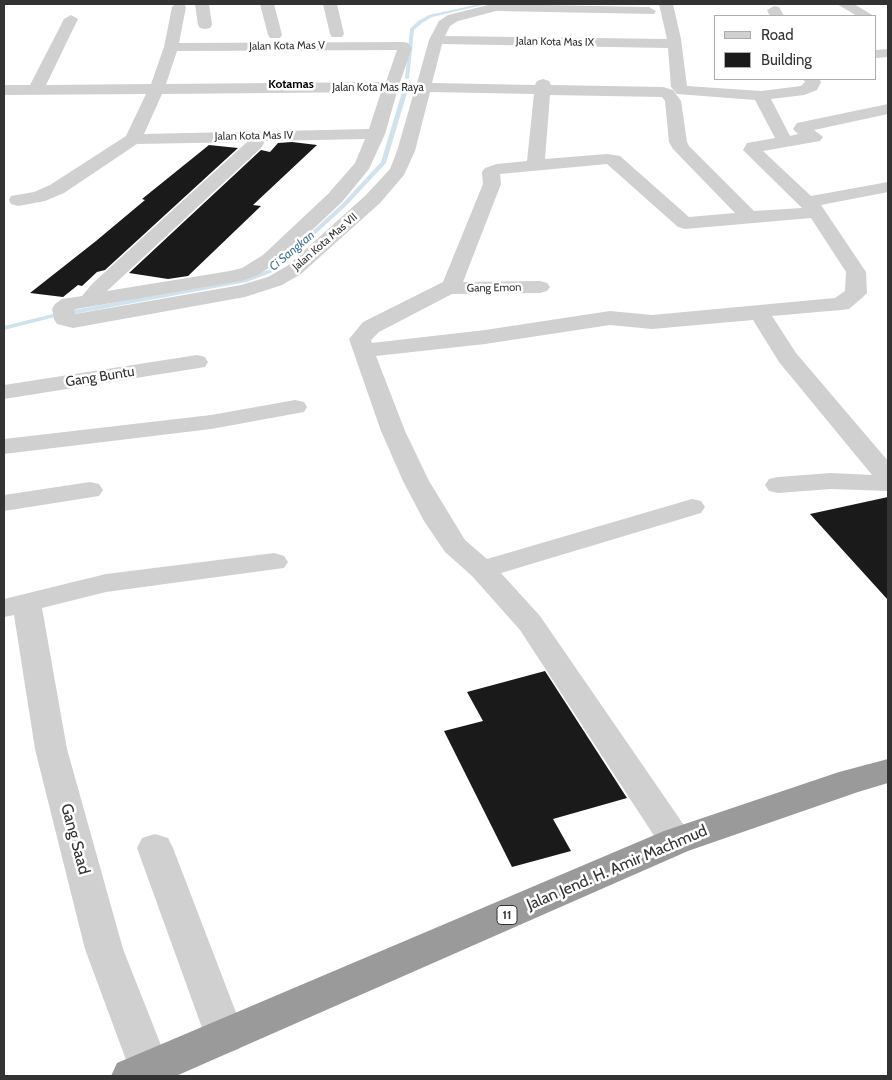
<!DOCTYPE html>
<style>
body{margin:0}
#map{position:relative;width:892px;height:1080px;overflow:hidden;background:#fff;font-family:Cabin,sans-serif}
canvas{display:block}
.frame{position:absolute;inset:0;border:5px solid #333;pointer-events:none}
.legend{position:absolute;left:714px;top:15px;width:162px;height:65px;box-sizing:border-box;background:#fff;border:1px solid #adadad;margin:0;padding:6px 9px;list-style:none;font-size:15px;color:#333}
.legend li{display:flex;align-items:center;gap:10px;height:25px}
.legend b{width:25px;border:1px solid #adadad}
</style>
<div id="map">
<canvas width="892" height="1080"></canvas>
<div class="frame"></div>
<ul class="legend">
<li><b style="height:6px;background:#d0d0d0"></b>Road</li>
<li><b style="height:14px;background:#1a1a1a"></b>Building</li>
</ul>
</div>
<script>
const context = document.querySelector('canvas').getContext('2d');
context.lineJoin = 'round';
function toPath(rows) {
  const path = new Path2D();
  for (const r of rows) {
    path.moveTo(r[0], r[1]);
    for (let i = 2; i < r.length; i += 2) path.lineTo(r[i], r[i + 1]);
  }
  return path;
}
function fillPath(path, color) {
  context.fillStyle = color;
  context.fill(path, 'evenodd');
}
function write(font, color, halo, rows, align = 'center') {
  context.font = font + ' Cabin,sans-serif';
  context.lineWidth = 5;
  context.setLineDash([]);
  context.textBaseline = 'middle';
  context.strokeStyle = halo;
  context.fillStyle = color;
  for (const [text, x, y, turn = 0] of rows) {
    context.save();
    context.translate(x, y);
    context.rotate((+turn || 0) * Math.PI / 180);
    context.textAlign = isNaN(turn) ? turn : align;
    if (halo) context.strokeText(text, 0, 0);
    context.fillText(text, 0, 0);
    context.restore();
  }
}
function stroke(path, color, width, dash) {
  context.strokeStyle = color;
  context.lineWidth = width;
  context.lineCap = dash ? 'butt' : 'round';
  context.setLineDash(dash || []);
  context.stroke(path);
}
const stream = toPath([
 [480,4,487,4,432,17,422,23,414,30,409,78,405,79,410,29,418,21,429,15,480,4],
 [402,92,407,93,386,163,346,206,275,271,247,282,74,314,71,312,74,310,245,278,271,269,342,204,381,162,402,92],
 [53,314,56,316,55,317,4,330,4,326,53,314]
]);
const building = toPath([
 [292,142,317,145,253,205,261,206,188,276,168,279,129,273,261,150,270,152,278,143],
 [209,145,238,148,105,270,97,272,82,286,78,285,63,297,30,293,96,241,145,200,142,199],
 [888,497,888,600,810,514],
 [545,671,627,798,553,819,571,851,512,867,444,731,483,721,467,692]
]);
const street = toPath([
 [175,4,184,4,186,7,179,43,403,42,408,43,412,48,400,82,417,83,429,40,439,21,448,15,492,4,649,7,656,11,654,14,496,11,458,21,450,26,445,36,667,39,659,4,673,4,681,39,687,86,761,91,801,86,805,82,803,79,819,79,821,82,817,90,804,95,771,99,790,136,798,134,793,129,797,123,888,104,888,114,814,130,823,137,820,141,763,151,811,196,888,182,888,192,821,205,866,272,867,293,863,297,849,309,841,310,772,316,796,353,888,461,888,491,831,489,778,493,769,491,765,485,769,479,778,477,831,473,872,475,779,362,753,320,652,329,610,325,485,344,376,356,405,431,429,481,465,540,487,559,692,499,701,501,705,507,701,513,501,573,540,616,688,831,694,841,688,851,676,855,664,851,520,630,472,576,445,552,424,521,403,481,381,431,349,339,363,322,443,282,483,184,482,172,485,168,497,164,527,161,534,94,430,92,415,151,404,175,380,203,301,274,282,285,245,297,73,328,57,324,54,319,52,309,55,304,62,299,82,296,93,283,247,142,137,144,64,193,45,201,18,206,11,204,9,200,11,196,34,192,50,185,126,136,146,94,4,95,4,85,30,85,64,19,71,15,78,19,46,85,151,84,164,47,172,7,175,4],
 [442,44,668,48,671,87,677,94,755,100,775,138,747,143,743,150,802,208,754,211,689,146,687,142,681,101,673,90,663,87,551,85,549,81,543,79,537,81,535,85,432,83,442,44],
 [397,50,386,82,166,84,177,51,397,50],
 [381,92,369,129,144,134,162,94,381,92],
 [397,92,414,92,397,151,390,169,366,195,287,266,268,277,241,285,75,314,74,311,76,309,241,281,256,276,277,263,342,202,369,169,385,134,397,92],
 [550,95,662,97,665,101,669,142,673,149,735,213,689,217,620,156,607,154,545,159,550,95],
 [365,139,355,163,328,194,263,255,242,268,230,271,107,291,261,148,265,141,365,139],
 [607,164,678,227,685,229,811,218,846,272,845,291,835,298,652,315,610,311,485,330,372,343,371,340,379,332,452,294,540,293,547,291,550,287,547,283,540,281,463,282,501,184,500,174,607,164],
 [195,4,209,4,212,25,210,28,205,29,200,28,198,25,195,4],
 [260,4,274,4,282,35,280,38,270,38,268,35,260,4],
 [323,4,337,4,344,34,342,37,332,37,330,34,323,4],
 [837,4,854,4,874,16,857,16,837,4],
 [774,6,779,7,784,16,770,16,767,10,774,6],
 [888,49,888,57,876,58,876,50,888,49],
 [197,355,205,357,208,362,205,367,4,399,4,385,197,355],
 [295,400,304,402,307,407,304,412,211,429,4,454,4,439,211,415,295,400],
 [90,482,99,484,103,490,99,496,4,511,4,495,90,482],
 [274,553,284,556,288,562,284,568,106,592,42,608,67,749,123,949,170,1068,166,1076,132,1076,85,949,35,749,14,615,4,617,4,599,106,574,274,553],
 [155,834,168,838,173,848,245,1036,239,1049,225,1054,211,1049,205,1036,137,848,142,838,155,834]
]);
const highway = toPath([
 [888,759,888,783,858,792,688,851,176,1076,111,1076,117,1063,664,831,839,772,888,759]
]);
const farStreetnames = [
 ["Jalan Kota Mas IX",555,42,1],
 ["Jalan Kota Mas V",287,46,-1],
 ["Jalan Kota Mas Raya",378,88],
 ["Jalan Kota Mas IV",254,136,-1],
 ["Jalan Kota Mas VII",325,242,-41],
 ["Gang Emon",494,288,-1]
];
const farNeighbourhoodnames = [
 ["Kotamas",291,84]
];
const farWaternames = [
 ["Ci Sangkan",292,251,-40]
];
const shields = [
 [507,915,20]
];
const shieldNames = [
 ["11",507,915]
];
const streetNames = [
 ["Gang Buntu",100,377,-9]
];
const nearStreetnames = [
 ["Gang Saad",75,839,75],
 ["Jalan Jend. H. Amir Machmud",617,868,-23]
];
fillPath(stream, '#cfe2ee');
fillPath(building, '#1a1a1a');
fillPath(street, '#d0d0d0');
fillPath(highway, '#9a9a9a');
write('11px', '#333', '#fff', farStreetnames);
write('bold 12px', '#000', '#fff', farNeighbourhoodnames);
write('italic 12px', '#3f7597', '#fff', farWaternames);
for (const [x, y, w] of shields) {
  const box = new Path2D();
  box.roundRect(x - w / 2, y - 9.5, w, 19, 4);
  context.fillStyle = '#fff';
  context.fill(box);
  stroke(box, '#333', 1);
}
write('bold 12px', '#333', null, shieldNames);
write('14px', '#333', '#fff', streetNames);
write('16px', '#333', '#fff', nearStreetnames);
</script>
